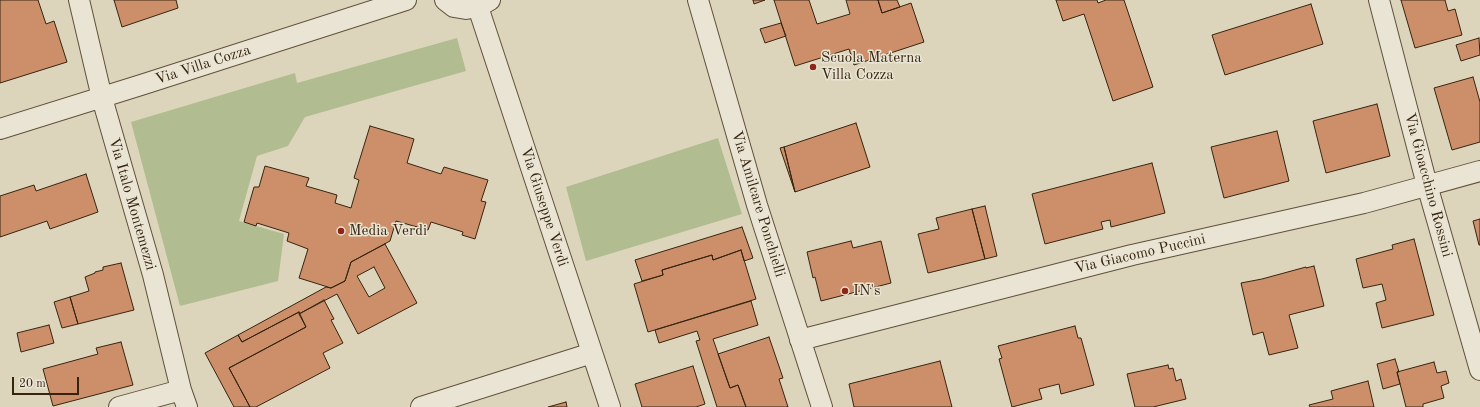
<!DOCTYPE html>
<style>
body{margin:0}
#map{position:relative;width:1480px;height:407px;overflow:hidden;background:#ddd5bb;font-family:"Old Standard TT",serif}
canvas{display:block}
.scale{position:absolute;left:12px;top:377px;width:67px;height:18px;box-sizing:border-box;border:2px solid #36240f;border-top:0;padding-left:5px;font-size:12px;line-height:14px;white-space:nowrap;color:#36240f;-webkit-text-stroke:3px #e9e4d3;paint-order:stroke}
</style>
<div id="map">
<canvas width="1480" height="407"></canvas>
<div class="scale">20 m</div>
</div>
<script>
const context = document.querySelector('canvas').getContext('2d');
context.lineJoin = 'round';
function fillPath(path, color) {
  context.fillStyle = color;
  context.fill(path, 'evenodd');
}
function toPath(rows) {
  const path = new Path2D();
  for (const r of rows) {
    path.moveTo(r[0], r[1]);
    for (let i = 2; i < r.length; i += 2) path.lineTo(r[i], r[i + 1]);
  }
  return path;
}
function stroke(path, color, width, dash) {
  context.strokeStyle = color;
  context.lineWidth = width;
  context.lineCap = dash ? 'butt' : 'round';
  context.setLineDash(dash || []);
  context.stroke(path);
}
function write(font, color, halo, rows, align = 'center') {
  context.font = font + ' "Old Standard TT",serif';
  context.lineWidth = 3;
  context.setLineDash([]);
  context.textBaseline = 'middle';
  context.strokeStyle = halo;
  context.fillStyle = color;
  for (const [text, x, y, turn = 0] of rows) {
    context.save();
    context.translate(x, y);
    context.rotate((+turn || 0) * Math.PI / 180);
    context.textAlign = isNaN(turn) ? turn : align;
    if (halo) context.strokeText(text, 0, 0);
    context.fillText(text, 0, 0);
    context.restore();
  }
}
const green = toPath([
 [457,38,466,71,305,117,288,146,257,156,239,221,284,234,278,281,180,306,131,122,295,73,297,83],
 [718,138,742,214,586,261,566,187]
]);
const building = toPath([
 [0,0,38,0,46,24,54,21,67,62,0,83,0,0],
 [114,0,176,0,178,8,122,27,114,0],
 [753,0,765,0,754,4,753,0],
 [774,0,809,0,817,24,850,14,846,0,878,0,882,13,911,3,924,42,854,65,849,49,795,66,774,0],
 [878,0,897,0,900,7,882,13,878,0],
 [1056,0,1097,0,1098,3,1106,0,1124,0,1153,87,1113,101,1084,14,1063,21,1056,0],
 [1401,0,1445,0,1448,11,1455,9,1462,35,1415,48,1401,0],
 [1311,4,1323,44,1225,75,1212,35,1311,4],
 [781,23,786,36,765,43,760,29,781,23],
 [1479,38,1480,55,1461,61,1456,45,1479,38],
 [1473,77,1480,102,1480,142,1452,150,1434,88,1473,77],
 [1377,104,1390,156,1326,173,1313,121,1377,104],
 [856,123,870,167,795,192,784,147,856,123],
 [370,126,414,139,407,163,441,174,444,167,488,180,481,201,486,202,475,239,462,235,463,232,431,222,428,230,396,221,390,241,351,262,345,281,331,288,299,278,308,249,287,241,289,233,257,223,256,226,244,222,254,187,259,187,265,166,309,178,306,186,337,195,335,203,351,208,359,180,354,178,370,126],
 [1277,131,1289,181,1224,198,1211,147,1277,131],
 [784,147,795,192,780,148,784,147],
 [1152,163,1165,213,1111,227,1110,220,1101,222,1103,229,1045,244,1032,194,1152,163],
 [86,174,98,212,50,229,47,221,0,237,0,196,34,185,36,191,86,174],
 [985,206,997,256,985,259,972,209,985,206],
 [972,209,985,259,928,273,918,234,939,229,936,218,972,209],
 [1480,219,1480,245,1479,245,1473,221,1480,219],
 [742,227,753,258,744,261,741,250,713,260,712,255,662,270,663,275,642,281,635,260,742,227],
 [1414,239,1434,315,1382,328,1376,303,1386,300,1382,284,1363,288,1356,259,1393,249,1392,245,1414,239],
 [851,241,853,248,881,241,891,283,821,301,815,277,813,278,807,252,851,241],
 [385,244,417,303,358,334,337,294,299,314,299,312,242,342,238,335,326,287,331,288,345,281,351,262,385,244],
 [374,267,385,288,369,297,357,276,374,267],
 [741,250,756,299,648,332,634,284,663,275,662,270,712,255,713,260,741,250],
 [121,263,134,310,78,324,70,297,89,291,85,277,95,273,95,272,103,270,103,267,121,263],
 [1314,266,1324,306,1289,315,1298,348,1269,355,1263,332,1253,335,1241,283,1262,279,1306,267,1306,268,1314,266],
 [70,297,78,324,62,328,54,302,70,297],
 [324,300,334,319,331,320,343,343,323,353,330,368,256,407,250,407,229,368,306,327,299,314,324,300],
 [751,301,758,325,713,339,730,388,738,385,746,407,717,407,696,341,700,340,697,331,659,343,655,330,751,301],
 [299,312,306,327,229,368,250,407,234,407,205,353,238,335,242,342,299,312],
 [49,325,54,343,21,352,17,333,49,325],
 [1075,326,1078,338,1081,338,1094,385,1061,394,1059,384,1039,389,1042,399,1012,407,999,359,1002,358,998,346,1075,326],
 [769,337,783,378,779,379,788,407,746,407,738,385,730,388,718,354,769,337],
 [121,342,133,385,53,406,43,369,98,354,96,348,121,342],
 [1395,359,1399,372,1397,372,1400,384,1383,389,1377,364,1395,359],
 [940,361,952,407,854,407,849,384,940,361],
 [1434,362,1437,373,1446,371,1449,383,1441,386,1444,398,1423,404,1423,407,1406,407,1397,372,1434,362],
 [1168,365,1169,369,1173,368,1176,381,1181,379,1186,399,1153,407,1135,407,1127,374,1168,365],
 [693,366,705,404,696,407,642,407,635,384,693,366],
 [1368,381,1374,407,1310,407,1309,405,1333,399,1331,391,1368,381],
 [566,402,567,407,548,407,566,402]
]);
const street = toPath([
 [79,0,102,98,153,275,181,390,187,407],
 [445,0,454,7,466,9,478,7,490,0],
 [698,0,757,205,822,407],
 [1379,0,1427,185,1480,370],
 [478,7,610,407],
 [0,129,141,85,406,0],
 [800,340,1132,255,1364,203,1480,171],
 [119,407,181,390],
 [421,407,592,353]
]);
const markers = [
 [813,67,4,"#8f2418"],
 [341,231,4,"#8f2418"],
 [845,291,4,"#8f2418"]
];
const poiNames = [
 ["Scuola Materna",821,58],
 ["Villa Cozza",821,75],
 ["Media Verdi",349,231],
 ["IN's",853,291]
];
const streetNames = [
 ["Via Villa Cozza",203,65,-18],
 ["Via Gioacchino Rossini",1428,185,75],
 ["Via Italo Montemezzi",132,204,74],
 ["Via Amilcare Ponchielli",758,204,73],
 ["Via Giuseppe Verdi",544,207,72],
 ["Via Giacomo Puccini",1140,254,-13]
];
fillPath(green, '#b1bd90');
fillPath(building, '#cc8f6a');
stroke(building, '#36240f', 1);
stroke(street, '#60503a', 22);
stroke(street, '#e9e4d3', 20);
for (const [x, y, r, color] of markers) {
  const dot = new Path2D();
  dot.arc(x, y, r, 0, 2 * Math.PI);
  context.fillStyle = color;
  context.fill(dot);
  stroke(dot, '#e9e4d3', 1.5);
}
write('15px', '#36240f', '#e9e4d3', poiNames, 'left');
write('15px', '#36240f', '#e9e4d3', streetNames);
</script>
